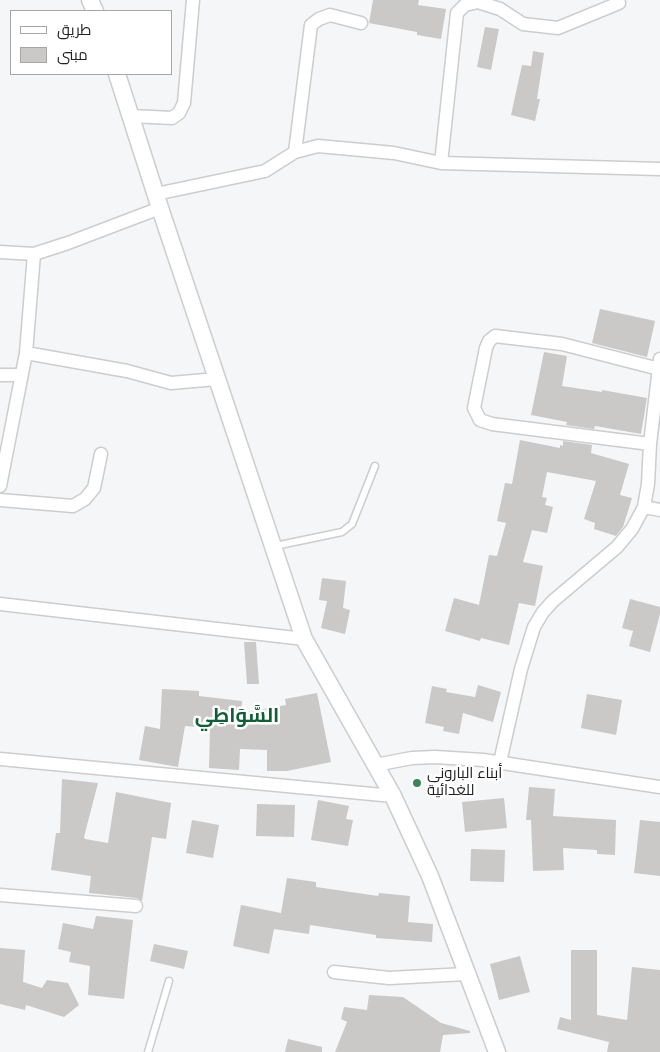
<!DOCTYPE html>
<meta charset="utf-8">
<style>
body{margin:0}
#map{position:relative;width:660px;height:1052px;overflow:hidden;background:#f5f6f7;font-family:"Noto Sans",Cairo,sans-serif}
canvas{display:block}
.legend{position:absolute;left:10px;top:10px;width:162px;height:65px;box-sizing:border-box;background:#fff;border:1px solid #a6a6a7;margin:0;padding:6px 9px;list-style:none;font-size:15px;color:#212122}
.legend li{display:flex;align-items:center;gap:10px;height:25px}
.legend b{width:25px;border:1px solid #a6a6a7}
</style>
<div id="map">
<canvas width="660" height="1052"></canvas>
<ul class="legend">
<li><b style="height:6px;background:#fff"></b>طريق</li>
<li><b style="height:14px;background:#cac9c8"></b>مبنى</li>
</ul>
</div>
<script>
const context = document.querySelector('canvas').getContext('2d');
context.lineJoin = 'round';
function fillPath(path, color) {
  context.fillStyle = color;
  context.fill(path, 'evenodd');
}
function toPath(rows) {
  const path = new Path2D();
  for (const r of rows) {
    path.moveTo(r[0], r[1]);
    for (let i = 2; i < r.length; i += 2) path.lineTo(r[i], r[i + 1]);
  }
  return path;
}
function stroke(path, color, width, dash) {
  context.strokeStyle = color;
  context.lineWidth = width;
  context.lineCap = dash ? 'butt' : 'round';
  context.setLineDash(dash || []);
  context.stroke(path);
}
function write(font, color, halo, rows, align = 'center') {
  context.font = font + ' "Noto Sans",Cairo,sans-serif';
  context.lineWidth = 5;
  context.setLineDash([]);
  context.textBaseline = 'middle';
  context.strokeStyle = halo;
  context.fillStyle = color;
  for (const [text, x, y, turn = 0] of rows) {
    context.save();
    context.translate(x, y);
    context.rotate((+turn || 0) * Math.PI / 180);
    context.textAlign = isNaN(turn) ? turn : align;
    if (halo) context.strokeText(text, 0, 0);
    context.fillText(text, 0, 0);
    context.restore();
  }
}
const building = toPath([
 [373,0,419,0,418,5,446,9,441,39,417,35,417,32,369,23],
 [485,27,499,29,491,70,477,67],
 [533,51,544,53,537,99,540,99,535,121,511,115,522,65,531,66],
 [600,309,655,321,647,357,592,343],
 [544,352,567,356,562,386,602,392,602,390,647,398,641,434,595,426,594,429,566,425,567,422,531,415],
 [520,440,560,448,560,445,563,446,563,441,592,445,591,453,629,464,620,495,632,498,623,527,616,536,594,529,595,523,584,519,596,481,547,472,542,497,547,498,545,505,553,507,547,533,532,530,523,562,543,566,535,606,519,603,509,645,481,638,480,641,445,631,454,598,479,605,489,555,497,556,506,523,497,521,505,483,512,484],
 [322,578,346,581,343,608,350,610,345,634,321,628,327,601,319,600],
 [630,599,660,607,660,614,650,652,629,646,633,631,622,628],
 [244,642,256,642,259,684,247,684],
 [478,685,501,692,493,722,463,713,459,734,443,731,444,727,425,723,432,686,447,689,446,692,475,697],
 [162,689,199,691,199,696,242,701,241,713,286,705,285,699,317,693,331,762,287,771,267,771,267,750,240,749,239,770,209,768,210,728,185,726,178,767,139,760,145,726,160,729],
 [587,694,622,700,616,735,581,728],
 [62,779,98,783,84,837,85,839,108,843,116,792,171,803,166,839,152,837,142,901,137,898,89,893,91,876,51,870,56,833,60,833],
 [529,787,555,789,553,816,616,820,615,855,597,854,597,850,563,848,564,870,533,871,531,820,526,820],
 [504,798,507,828,465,832,462,802],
 [318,800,349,806,346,819,353,820,348,846,311,840],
 [257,804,295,805,294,837,256,836],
 [192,820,219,825,213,858,186,853],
 [640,820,660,822,660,876,634,873],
 [471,849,505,850,504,882,470,881],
 [287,878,316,882,316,887,378,896,379,893,410,896,408,922,433,924,432,942,376,938,376,935,310,925,309,934,274,929,269,954,233,946,241,905,281,913],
 [96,916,133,920,124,999,88,995,90,966,69,962,71,952,58,949,63,923,93,929],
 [154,944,188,951,184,969,150,961],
 [0,948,25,950,23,982,42,988,47,980,68,983,79,1005,64,1017,26,1005,25,1010,0,1004],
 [571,950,597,950,597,1015,627,1020,632,967,660,970,660,1052,607,1052,609,1042,557,1029,560,1017,571,1020],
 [520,956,530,992,499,1000,490,964],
 [369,995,403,997,441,1023,470,1031,470,1033,443,1035,440,1052,335,1052,347,1022,341,1019,344,1007,367,1010],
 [288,1039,322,1047,322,1052,285,1052]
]);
const service = toPath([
 [275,546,342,532,352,524,375,466],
 [148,1052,169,981]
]);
const minor = toPath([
 [131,116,172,118,179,113,184,103,193,0],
 [295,152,311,25,319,19,330,15,361,23],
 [441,163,457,13,465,5,478,2,500,9,523,24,558,28,619,3],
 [156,194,265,171,295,152,318,146,394,153,441,163,660,169],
 [0,252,34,254,68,243,160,208],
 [26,353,127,371,171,383,217,379],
 [0,375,21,375],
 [650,444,492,424,480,420,474,408,486,348,489,341,495,336,562,344,659,369],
 [0,486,26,353,34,254],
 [0,500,73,506,85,499,94,488,101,454],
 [644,507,660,510],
 [0,604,304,639],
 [0,759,393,796],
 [500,762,521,669,534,627,543,612,553,601,617,547,632,529,644,507,648,484,650,444,660,359],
 [375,765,412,758,435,757,483,760,660,787],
 [0,895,136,906],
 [334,972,389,978,466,974]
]);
const tertiary = toPath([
 [90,0,95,11],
 [117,74,160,208,304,639,393,796,430,876,497,1052]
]);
const markers = [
 [417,783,5,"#378758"]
];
const poiNames = [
 ["أبناء البارونى",427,774],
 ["للغدائية",427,791]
];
const districtNames = [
 ["السَّوَاطِي",237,716]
];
fillPath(building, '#cac9c8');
stroke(service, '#cccdce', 9);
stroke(minor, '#cccdce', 15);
stroke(tertiary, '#cccdce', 19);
stroke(service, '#fff', 6);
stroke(minor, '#fff', 12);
stroke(tertiary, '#fff', 16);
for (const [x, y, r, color] of markers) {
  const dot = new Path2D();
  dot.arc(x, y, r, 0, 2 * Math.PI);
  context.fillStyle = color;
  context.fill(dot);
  stroke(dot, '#fff', 2);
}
write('15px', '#212122', '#fff', poiNames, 'left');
write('bold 20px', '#0d5f36', '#fff', districtNames);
</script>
